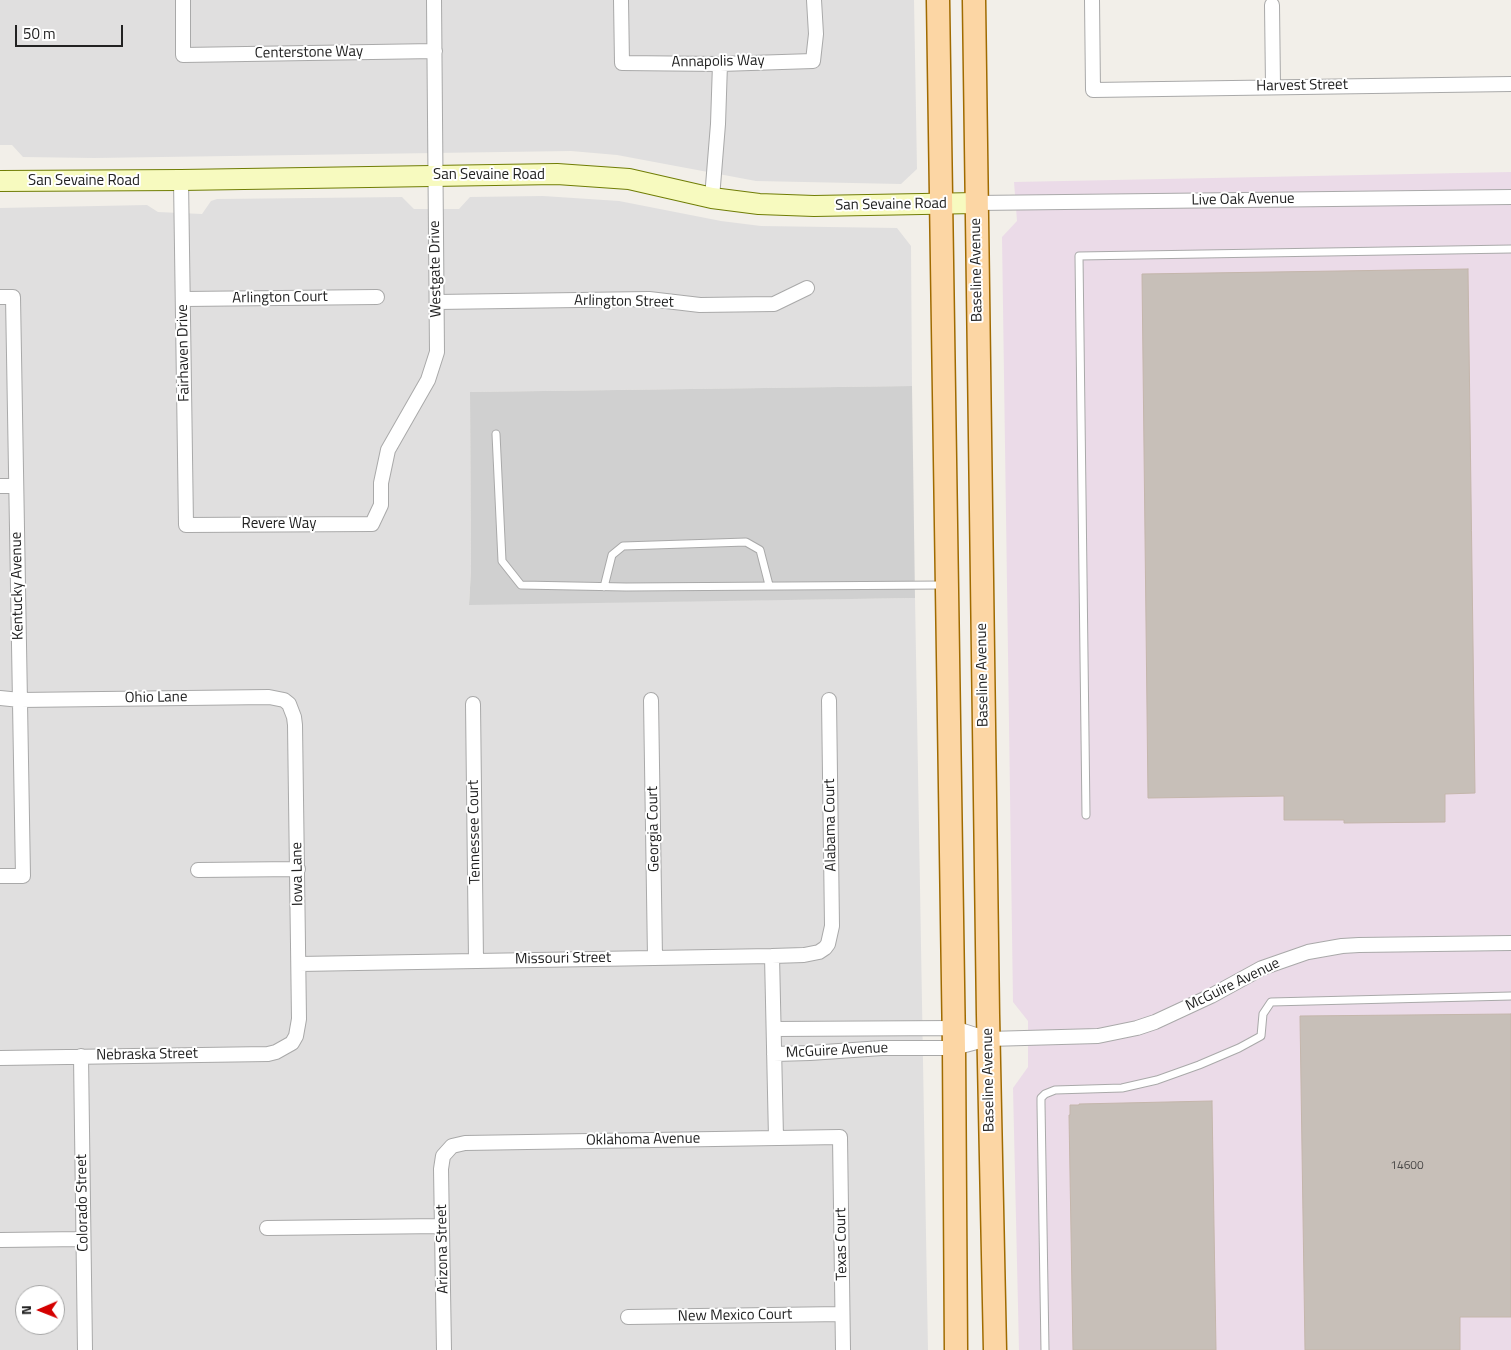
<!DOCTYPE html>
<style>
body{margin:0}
#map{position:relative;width:1511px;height:1350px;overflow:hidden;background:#f2efe9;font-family:"Titillium Web",sans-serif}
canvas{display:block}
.north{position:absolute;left:15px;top:1285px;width:50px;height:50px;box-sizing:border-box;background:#fff;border:1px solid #a7a7a7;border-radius:50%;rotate:269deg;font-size:14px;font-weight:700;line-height:20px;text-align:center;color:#222}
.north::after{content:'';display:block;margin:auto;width:18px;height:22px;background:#d40000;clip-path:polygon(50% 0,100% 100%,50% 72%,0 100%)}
.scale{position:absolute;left:15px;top:25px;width:108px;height:22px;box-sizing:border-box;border:2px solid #222;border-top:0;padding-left:6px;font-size:15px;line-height:18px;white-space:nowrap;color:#222;-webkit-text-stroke:4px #fff;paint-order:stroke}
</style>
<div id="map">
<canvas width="1511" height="1350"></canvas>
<div class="north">N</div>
<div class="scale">50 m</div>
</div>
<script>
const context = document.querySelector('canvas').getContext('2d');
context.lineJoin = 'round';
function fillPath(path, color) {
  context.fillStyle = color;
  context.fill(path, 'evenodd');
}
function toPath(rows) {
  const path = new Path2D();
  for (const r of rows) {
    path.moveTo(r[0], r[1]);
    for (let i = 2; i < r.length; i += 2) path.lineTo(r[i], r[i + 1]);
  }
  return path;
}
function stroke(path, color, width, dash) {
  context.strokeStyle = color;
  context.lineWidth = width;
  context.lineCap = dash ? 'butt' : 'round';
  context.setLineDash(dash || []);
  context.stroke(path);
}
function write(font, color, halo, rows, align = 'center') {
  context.font = font + ' "Titillium Web",sans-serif';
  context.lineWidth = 4;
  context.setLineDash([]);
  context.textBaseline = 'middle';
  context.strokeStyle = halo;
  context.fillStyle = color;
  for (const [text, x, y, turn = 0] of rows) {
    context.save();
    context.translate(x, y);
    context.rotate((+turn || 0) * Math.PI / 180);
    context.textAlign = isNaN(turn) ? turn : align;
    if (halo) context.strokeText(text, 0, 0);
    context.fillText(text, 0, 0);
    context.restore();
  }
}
const residential = toPath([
 [0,0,914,0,917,169,901,184,756,181,617,155,571,151,94,158,23,157,12,145,0,145],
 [543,196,619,201,721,221,761,226,897,228,911,246,912,386,470,392,471,570,469,604,915,598,928,1350,0,1350,0,208,147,205,158,212,202,214,211,201,217,199,402,197,414,209,459,209,470,197],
 [25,1295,55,1295,55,1325,25,1325]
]);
const industrial = toPath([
 [1511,172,1511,1350,1019,1350,1013,1088,1028,1067,1028,1021,1013,1002,1002,237,1017,221,1014,182]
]);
const religious = toPath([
 [912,386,915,598,469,605,471,570,470,392]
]);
const building = toPath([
 [1468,269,1475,793,1445,794,1445,822,1344,823,1344,820,1284,820,1284,796,1148,798,1142,274,1468,269],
 [1511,1014,1511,1317,1460,1317,1460,1350,1305,1350,1300,1016,1511,1014],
 [1212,1101,1216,1350,1073,1350,1069,1115,1070,1115,1070,1105,1079,1105,1079,1104,1212,1101]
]);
const lane = toPath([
 [496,434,502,561,521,585,626,587,943,585],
 [604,587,612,555,623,546,746,542,760,550,769,585],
 [1086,815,1079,256,1511,249],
 [1045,1350,1041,1104,1041,1098,1045,1094,1055,1090,1122,1088,1157,1080,1199,1065,1239,1048,1261,1036,1263,1014,1271,1002,1511,996]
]);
const street = toPath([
 [183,0,183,55,435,51],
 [621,0,622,63,720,64,813,61,816,34,814,0],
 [1092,0,1093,90,1511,84],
 [1272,5,1273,86],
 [181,180,186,525,372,524,381,505,381,483,388,450,428,380,437,352,434,0],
 [712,198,718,124,720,64],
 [976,203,1511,197],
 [0,297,13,297,23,876,0,876],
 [184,299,377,297],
 [437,302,649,299,700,305,774,304,807,288],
 [0,486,16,486],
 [0,698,20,700,269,697,284,700,289,704,294,717,295,725,299,1019,296,1036,292,1043,276,1052,268,1054,0,1058],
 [651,700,655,958],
 [473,704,476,961],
 [198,870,298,869],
 [772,956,776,1138],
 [299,964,772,956,804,955,819,952,825,948,828,944,832,926,829,700],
 [774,1029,954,1028,988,1039],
 [774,1054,810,1053,882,1048,954,1048,988,1039,1098,1036,1137,1028,1155,1022,1211,996,1262,968,1308,952,1342,946,1359,945,1511,943],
 [81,1056,85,1350],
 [267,1228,442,1226],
 [0,1240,83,1239],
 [628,1317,842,1314],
 [444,1350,441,1169,443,1156,452,1146,465,1143,840,1137,843,1350]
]);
const secondary = toPath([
 [0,181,181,180,557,174,629,179,712,198,759,204,814,206,976,203]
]);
const primary = toPath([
 [938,0,954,1048,956,1350],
 [974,0,988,1015,995,1350]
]);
const numberNames = [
 ["14600",1407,1166]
];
const streetNames = [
 ["Centerstone Way",309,53,-1],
 ["Annapolis Way",718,62,-1],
 ["Harvest Street",1302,86,-1],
 ["San Sevaine Road",489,175],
 ["San Sevaine Road",84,181],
 ["Live Oak Avenue",1243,200,-1],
 ["San Sevaine Road",891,205,-1],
 ["Westgate Drive",436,269,-91],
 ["Baseline Avenue",977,270,-91],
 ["Arlington Court",280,298,-1],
 ["Arlington Street",624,302,1],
 ["Fairhaven Drive",184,353,-91],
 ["Revere Way",279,524],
 ["Kentucky Avenue",18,586,-91],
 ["Baseline Avenue",983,675,-91],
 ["Ohio Lane",156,698,-1],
 ["Alabama Court",831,825,-91],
 ["Georgia Court",654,829,-91],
 ["Tennessee Court",475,832,-91],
 ["Iowa Lane",298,874,-91],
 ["Missouri Street",563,959,-1],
 ["McGuire Avenue",1233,985,-26],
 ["McGuire Avenue",837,1051,-3],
 ["Nebraska Street",147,1055,-1],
 ["Baseline Avenue",989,1080,-91],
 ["Oklahoma Avenue",643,1140,-1],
 ["Colorado Street",83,1203,-91],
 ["Texas Court",842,1244,-91],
 ["Arizona Street",443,1249,-91],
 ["New Mexico Court",735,1316,-1]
];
fillPath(residential, '#e0dfdf');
fillPath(industrial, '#ebdbe8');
fillPath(religious, '#d0d0d0');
fillPath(building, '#c7bfb8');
stroke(building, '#c4b6ab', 1);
stroke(lane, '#a9a9a9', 9);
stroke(street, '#a9a9a9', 16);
stroke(secondary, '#707d05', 22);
stroke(primary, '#a06b00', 25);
stroke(lane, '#fff', 7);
stroke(street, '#fff', 14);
stroke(secondary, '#f7fabf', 20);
stroke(primary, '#fcd6a4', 22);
write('12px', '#4b4948', null, numberNames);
write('15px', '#222', '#fff', streetNames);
</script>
